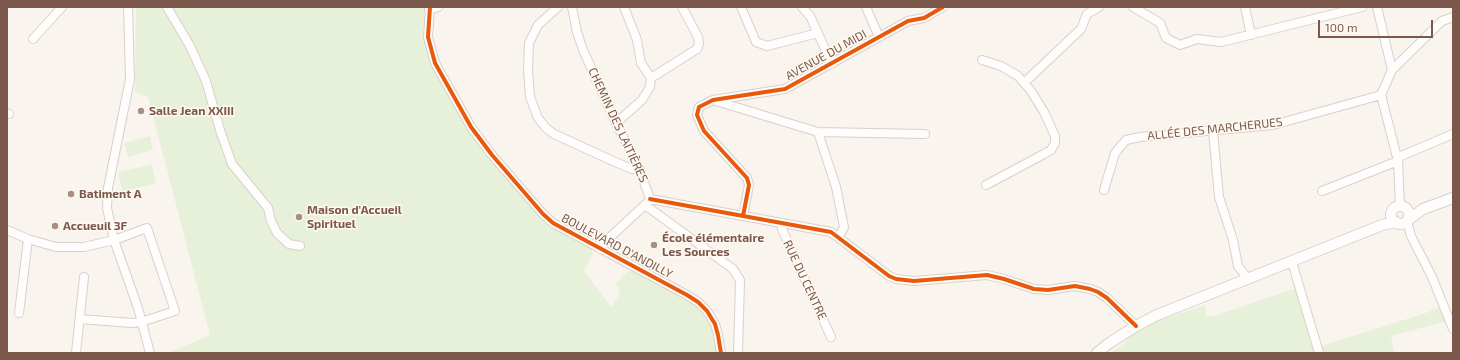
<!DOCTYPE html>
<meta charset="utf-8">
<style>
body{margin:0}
#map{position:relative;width:1460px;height:360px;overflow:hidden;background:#f9f4ee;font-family:"Exo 2",sans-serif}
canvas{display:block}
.frame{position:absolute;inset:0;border:8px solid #7b584b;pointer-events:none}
.scale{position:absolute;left:1318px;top:20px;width:115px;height:18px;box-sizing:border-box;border:2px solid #7b584b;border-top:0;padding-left:5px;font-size:12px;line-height:14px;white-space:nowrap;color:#7b584b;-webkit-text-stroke:3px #fff9f1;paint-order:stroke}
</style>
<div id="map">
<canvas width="1460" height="360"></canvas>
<div class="frame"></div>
<div class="scale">100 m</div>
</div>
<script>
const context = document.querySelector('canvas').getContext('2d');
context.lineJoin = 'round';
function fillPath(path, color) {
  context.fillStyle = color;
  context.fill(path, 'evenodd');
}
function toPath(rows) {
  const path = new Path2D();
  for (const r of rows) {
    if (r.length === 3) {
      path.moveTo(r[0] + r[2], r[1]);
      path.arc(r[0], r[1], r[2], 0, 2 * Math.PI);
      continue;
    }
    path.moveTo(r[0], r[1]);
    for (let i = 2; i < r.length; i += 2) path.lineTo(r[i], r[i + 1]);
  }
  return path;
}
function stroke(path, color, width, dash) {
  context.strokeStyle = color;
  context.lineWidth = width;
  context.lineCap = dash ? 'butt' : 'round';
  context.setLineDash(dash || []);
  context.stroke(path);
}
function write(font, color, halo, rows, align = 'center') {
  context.font = font + ' "Exo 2",sans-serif';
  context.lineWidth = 3;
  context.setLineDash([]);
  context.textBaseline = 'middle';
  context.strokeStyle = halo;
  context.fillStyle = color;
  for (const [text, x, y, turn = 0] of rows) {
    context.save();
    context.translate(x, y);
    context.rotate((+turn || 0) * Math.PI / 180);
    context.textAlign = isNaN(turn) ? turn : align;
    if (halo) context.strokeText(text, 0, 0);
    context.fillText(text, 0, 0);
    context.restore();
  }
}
const green = toPath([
 [136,7,425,7,423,34,432,66,464,122,473,137,492,161,549,227,591,248,593,254,584,271,611,307,620,293,616,283,629,271,640,273,687,298,705,313,715,324,719,353,168,353,210,335,148,97,135,92],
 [150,136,153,150,128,157,124,143],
 [152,165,156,184,122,191,118,172],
 [1300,287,1318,347,1423,314,1443,306,1451,320,1391,336,1394,353,1110,353,1123,344,1140,327,1205,305,1206,317,1217,315]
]);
const minor = toPath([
 [128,7,130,79,108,188,107,208,114,240,138,308,150,353],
 [167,7,190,46,206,81,220,130,232,164,268,208,271,221,277,233,289,244,300,246],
 [430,7,428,37,435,63,471,127,492,155,543,214,553,223,687,295,698,302,707,311,715,324,718,335,721,353],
 [558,7,538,25,529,43,528,69,530,97,538,118,546,128,554,134,613,161,632,169,639,168],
 [572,7,577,32,583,50,616,123,639,168,650,199],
 [624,7,637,40,641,63,651,78],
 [741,7,756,42,767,46,818,33],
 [802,7,810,16,832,64],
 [866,7,879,37],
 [1133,7,1160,23,1166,38,1180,45,1197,39,1221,42,1362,7],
 [1245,7,1251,35],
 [1377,7,1392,70,1381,95,1398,161,1400,206],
 [429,10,438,7],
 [33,39,62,7],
 [982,60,1001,66,1018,76,1031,91,1044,112,1055,136,1055,143,1051,150,1044,154,986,185],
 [1392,70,1442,21,1453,17],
 [1024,83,1081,29,1087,14,1099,7],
 [716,101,818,132,836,187,844,227,839,237],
 [7,113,9,114],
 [616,123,642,100,650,87,651,78,697,49,699,44,698,37,682,7],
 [1213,131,1219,197,1233,240,1238,266,1248,279],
 [818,132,925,134],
 [1104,190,1115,153,1126,140,1140,137,1273,125,1381,95],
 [1322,191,1398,161,1401,156,1453,134],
 [650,199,831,232,889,276,896,279,914,281,987,275,1004,279,1034,289,1048,290,1075,286,1090,289,1098,292,1107,298,1136,326],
 [645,205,733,269,740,280,738,353],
 [743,216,749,185,747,178,704,131,697,115,699,107,713,100,785,89,908,21,924,18,943,7],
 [1407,221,1411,236,1432,277,1453,329],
 [781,223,782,229,831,337],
 [7,230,28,239,56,247,84,247,114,240,147,228,175,311,141,322,132,323,80,319],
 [600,249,605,242,649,201],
 [1292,262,1319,353],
 [19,313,28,239],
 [76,353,84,277]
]);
const tertiary = toPath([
 [1400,215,9],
 [1408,220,1423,209,1453,198],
 [1097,353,1108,344,1136,326,1157,315,1382,225,1396,222]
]);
const cycleway = toPath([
 [430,7,428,37,435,63,471,127,492,155,543,214,553,223,687,295,698,302,707,311,715,324,718,335,721,353],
 [650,199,831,232,889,276,896,279,914,281,987,275,1004,279,1034,289,1048,290,1075,286,1090,289,1098,292,1107,298,1136,326],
 [743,216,749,185,747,178,704,131,697,115,699,107,713,100,785,89,908,21,924,18,943,7]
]);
const markers = [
 [141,111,4,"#a78f84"],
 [71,194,4,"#a78f84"],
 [299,217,4,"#a78f84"],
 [55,226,4,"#a78f84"],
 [654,245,4,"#a78f84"]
];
const streetNames = [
 ["AVENUE DU MIDI",826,55,-29],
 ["CHEMIN DES LAITIÈRES",618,125,65],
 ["ALLÉE DES MARCHERUES",1215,129,-6],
 ["BOULEVARD D'ANDILLY",617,246,28],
 ["RUE DU CENTRE",805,280,65]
];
const poiNames = [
 ["Salle Jean XXIII",149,111],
 ["Batiment A",79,194],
 ["Maison d'Accueil",307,210],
 ["Spirituel",307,224],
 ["Accueuil 3F",63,226],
 ["École élémentaire",662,238],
 ["Les Sources",662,252]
];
fillPath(green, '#e7f0d9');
stroke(minor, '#d9d0ca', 10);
stroke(tertiary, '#d9d0ca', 12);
stroke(minor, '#fefdfc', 8);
stroke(tertiary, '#fefdfc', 10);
stroke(cycleway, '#e8590c', 4);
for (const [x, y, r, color] of markers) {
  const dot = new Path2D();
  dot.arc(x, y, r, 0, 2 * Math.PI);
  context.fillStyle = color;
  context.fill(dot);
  stroke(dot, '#fff9f1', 1.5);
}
write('12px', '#7b584b', '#fff9f1', streetNames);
write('bold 12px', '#7b584b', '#fff9f1', poiNames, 'left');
</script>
